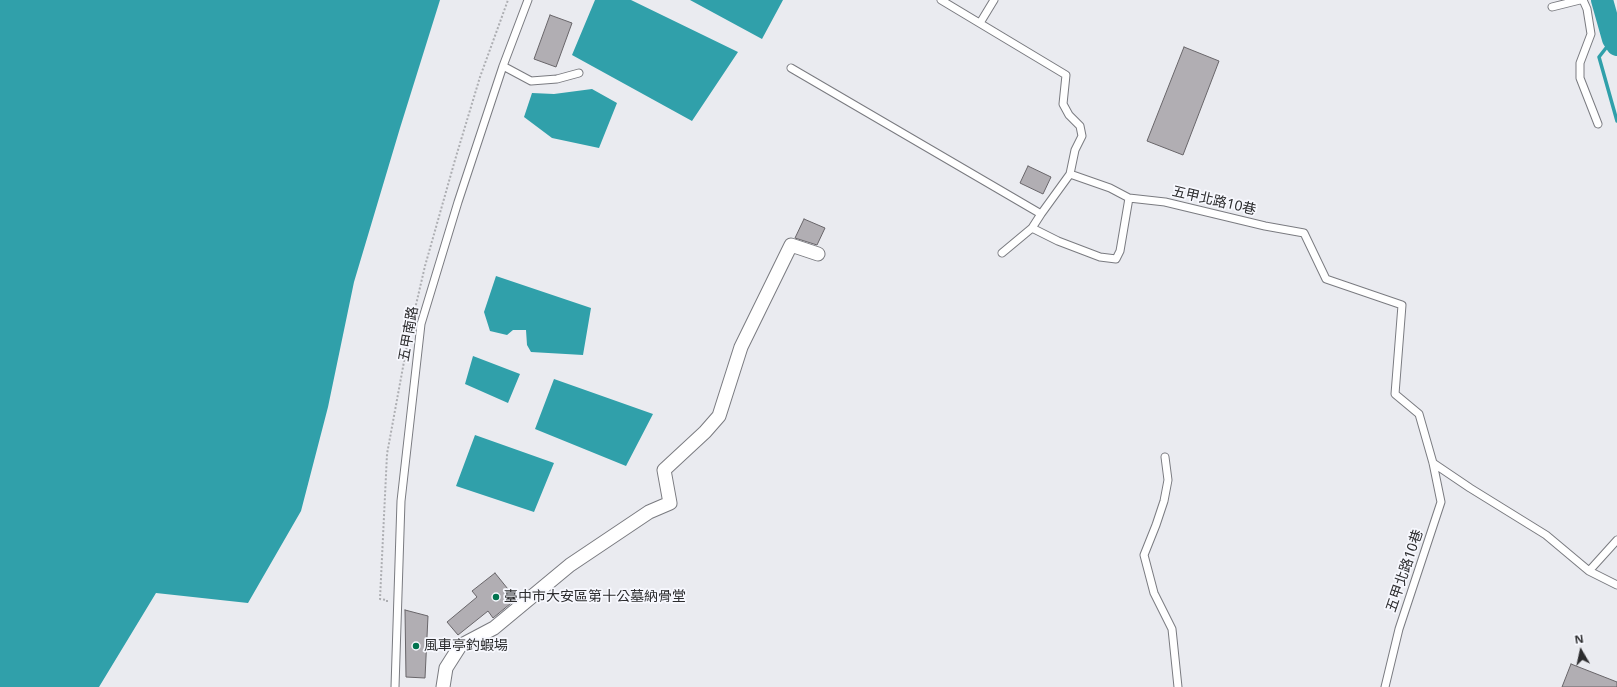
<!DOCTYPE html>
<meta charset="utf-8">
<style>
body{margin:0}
#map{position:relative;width:1617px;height:687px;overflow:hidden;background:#eaebf0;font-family:"Noto Sans",sans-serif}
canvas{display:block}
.north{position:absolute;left:1561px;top:631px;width:40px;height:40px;-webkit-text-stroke:3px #f7f8fe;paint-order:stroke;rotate:351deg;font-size:11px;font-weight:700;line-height:16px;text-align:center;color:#2c2c2e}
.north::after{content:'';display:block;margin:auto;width:14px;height:18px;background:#2c2c2e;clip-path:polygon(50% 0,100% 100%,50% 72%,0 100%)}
</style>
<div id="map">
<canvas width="1617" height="687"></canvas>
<div class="north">N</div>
</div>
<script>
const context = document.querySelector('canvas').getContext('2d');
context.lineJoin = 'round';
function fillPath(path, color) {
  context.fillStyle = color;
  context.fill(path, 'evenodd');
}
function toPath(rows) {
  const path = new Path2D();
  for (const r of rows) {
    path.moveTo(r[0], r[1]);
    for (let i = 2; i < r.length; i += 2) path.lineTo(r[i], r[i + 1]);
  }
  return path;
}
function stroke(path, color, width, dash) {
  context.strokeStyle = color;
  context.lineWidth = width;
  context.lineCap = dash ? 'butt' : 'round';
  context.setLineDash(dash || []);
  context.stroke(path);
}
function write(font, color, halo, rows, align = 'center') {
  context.font = font + ' "Noto Sans","Noto Sans TC",sans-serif';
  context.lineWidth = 3.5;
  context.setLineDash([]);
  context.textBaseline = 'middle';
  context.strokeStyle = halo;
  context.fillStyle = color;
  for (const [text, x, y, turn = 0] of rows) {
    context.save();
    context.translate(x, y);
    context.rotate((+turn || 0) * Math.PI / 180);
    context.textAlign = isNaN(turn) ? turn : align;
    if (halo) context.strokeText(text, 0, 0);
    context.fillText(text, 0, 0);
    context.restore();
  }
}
const water = toPath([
 [0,0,440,0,400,128,354,282,328,407,301,511,248,603,156,593,99,687,0,687],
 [595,0,631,0,738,52,692,121,572,55],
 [690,0,783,0,762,39],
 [592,89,617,103,599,148,552,138,524,117,532,93,554,94],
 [496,276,591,308,583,355,531,352,527,345,526,330,513,330,507,335,490,331,484,312],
 [473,356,520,374,508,403,465,384],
 [554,379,653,414,626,466,535,429],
 [475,435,554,463,534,512,456,486]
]);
const stream = toPath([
 [1613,39,1599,57,1617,121]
]);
const river = toPath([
 [1602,0,1613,39,1617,45]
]);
const building = toPath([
 [550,15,572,23,556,67,534,59,550,15],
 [1184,47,1219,61,1183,155,1147,141,1184,47],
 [1028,166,1051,177,1043,194,1020,183,1028,166],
 [804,219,825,228,817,245,795,238,804,219],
 [495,573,516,599,493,618,488,611,458,635,447,622,477,597,472,591,495,573],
 [405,610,428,616,425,678,406,677,405,610],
 [1571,664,1617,682,1617,687,1562,687,1571,664]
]);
const path = toPath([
 [415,309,425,266,455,160,480,77,508,0],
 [387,602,387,600,380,599,387,454,410,329]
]);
const service = toPath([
 [1583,0,1587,9,1591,34,1580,63,1580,78,1598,124],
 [1552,7,1580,0],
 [980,23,994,0],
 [503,66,531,81,557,79,579,73],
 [791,68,1041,214,1070,174,1075,150,1082,136,1080,126,1069,115,1063,104,1066,75,941,0],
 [1070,174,1110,188,1129,198,1165,202,1265,226,1304,233,1326,279,1402,305,1395,394,1419,414,1433,463,1441,502,1399,629,1385,687],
 [1032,228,1058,241,1100,257,1116,259,1120,251,1129,198],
 [1002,253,1032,228,1041,214],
 [1165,457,1168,480,1164,501,1156,525,1144,555,1154,593,1172,629,1178,687],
 [1433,463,1470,488,1546,535,1589,571,1617,585],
 [1589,571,1617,540],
 [395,687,401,501,421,324,458,202,503,66,528,0]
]);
const minor = toPath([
 [443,687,446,668,460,646,494,628,570,565,649,512,670,503,664,470,705,432,719,416,741,347,791,245,818,254]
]);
const markers = [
 [496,597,4,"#00734e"],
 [416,646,4,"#00734e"]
];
const streetNames = [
 ["五甲北路10巷",1214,201,13],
 ["五甲南路",409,334,-80],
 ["五甲北路10巷",1405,571,-71]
];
const poiNames = [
 ["臺中市大安區第十公墓納骨堂",504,597],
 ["風車亭釣蝦場",424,646]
];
fillPath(water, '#30a0aa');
stroke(stream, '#30a0aa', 3.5);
stroke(river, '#30a0aa', 22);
fillPath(building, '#b1aeb3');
stroke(building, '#686569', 1);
stroke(service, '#7a7b80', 9);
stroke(minor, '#7a7b80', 15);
stroke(path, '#adaeb2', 2, [2, 2]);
stroke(service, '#fff', 7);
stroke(minor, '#fff', 13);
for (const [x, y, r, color] of markers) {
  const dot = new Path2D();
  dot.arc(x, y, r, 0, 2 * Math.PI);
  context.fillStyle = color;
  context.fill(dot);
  stroke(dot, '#f7f8fe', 1.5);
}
write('14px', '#2c2c2e', '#f7f8fe', streetNames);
write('14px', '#2c2c2e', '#f7f8fe', poiNames, 'left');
</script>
